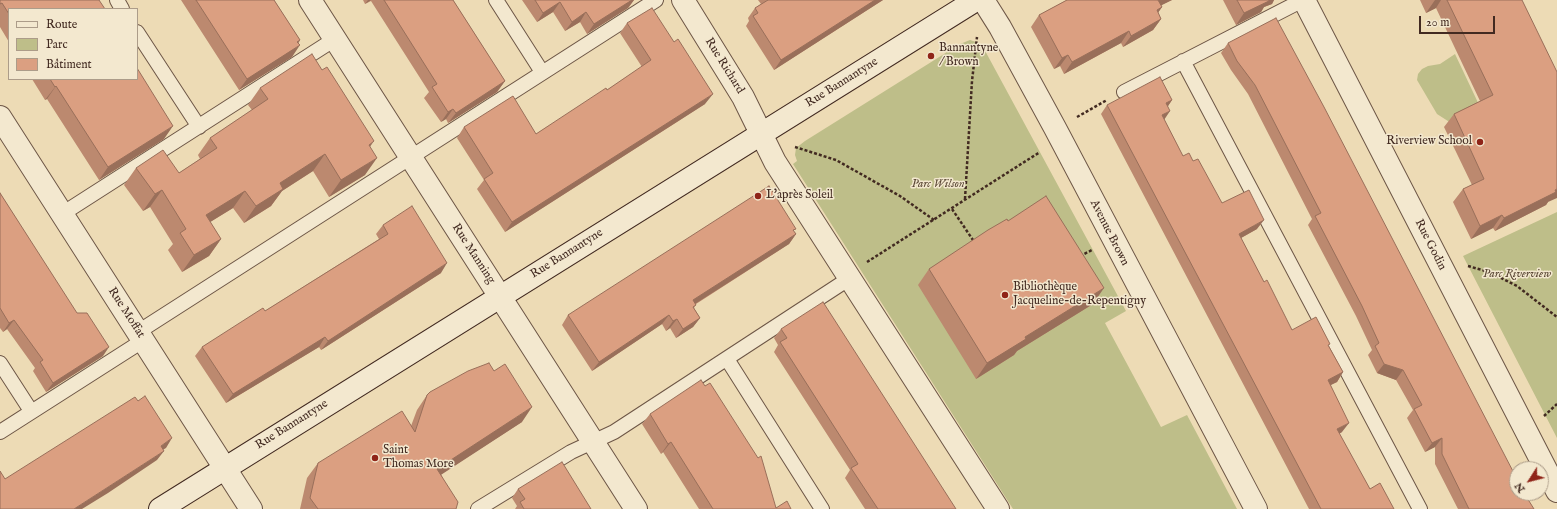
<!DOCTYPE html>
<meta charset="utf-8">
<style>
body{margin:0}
#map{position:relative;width:1557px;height:509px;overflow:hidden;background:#eddbb5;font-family:"IM FELL English",serif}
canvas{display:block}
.legend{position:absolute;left:8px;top:8px;width:130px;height:72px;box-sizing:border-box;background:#f3e8cf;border:1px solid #ac9c89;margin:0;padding:5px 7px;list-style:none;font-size:12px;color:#422a21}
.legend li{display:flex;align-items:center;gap:8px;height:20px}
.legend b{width:20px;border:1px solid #ac9c89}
.north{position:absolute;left:1509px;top:461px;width:40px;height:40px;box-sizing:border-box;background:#f3e8cf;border:1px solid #ac9c89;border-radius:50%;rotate:234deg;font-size:11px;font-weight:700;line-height:16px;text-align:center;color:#422a21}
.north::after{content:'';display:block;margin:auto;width:14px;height:18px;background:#8f2418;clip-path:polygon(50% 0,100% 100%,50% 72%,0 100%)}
.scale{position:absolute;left:1419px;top:16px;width:76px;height:18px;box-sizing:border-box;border:2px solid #422a21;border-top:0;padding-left:5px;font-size:12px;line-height:14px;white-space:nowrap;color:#422a21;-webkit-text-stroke:3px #f3e8cf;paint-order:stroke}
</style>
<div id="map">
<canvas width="1557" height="509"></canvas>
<ul class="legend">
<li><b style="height:5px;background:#f3e8cf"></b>Route</li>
<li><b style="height:11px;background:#bebe89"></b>Parc</li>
<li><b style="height:11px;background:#db9f81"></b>Bâtiment</li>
</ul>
<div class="north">N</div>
<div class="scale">20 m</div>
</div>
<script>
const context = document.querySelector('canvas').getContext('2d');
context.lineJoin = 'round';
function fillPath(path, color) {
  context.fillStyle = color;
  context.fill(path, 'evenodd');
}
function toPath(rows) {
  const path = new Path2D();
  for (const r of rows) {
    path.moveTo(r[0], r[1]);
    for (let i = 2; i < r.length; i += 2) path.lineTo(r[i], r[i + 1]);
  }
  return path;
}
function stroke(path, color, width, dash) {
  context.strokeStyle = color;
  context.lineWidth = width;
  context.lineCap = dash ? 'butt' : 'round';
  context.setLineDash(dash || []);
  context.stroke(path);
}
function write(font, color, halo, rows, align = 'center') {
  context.font = font + ' "IM FELL English",serif';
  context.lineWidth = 3;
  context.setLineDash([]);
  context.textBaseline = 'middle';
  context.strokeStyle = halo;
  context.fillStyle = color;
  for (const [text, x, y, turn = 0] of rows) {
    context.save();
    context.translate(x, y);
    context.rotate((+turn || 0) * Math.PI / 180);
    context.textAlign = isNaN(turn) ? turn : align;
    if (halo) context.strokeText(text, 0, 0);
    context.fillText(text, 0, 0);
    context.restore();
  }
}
const green = toPath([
 [970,40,979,43,983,47,1126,311,1105,323,1161,427,1187,415,1237,509,1013,509,793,164,797,161,795,155,796,148,805,141,960,44],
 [1455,54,1481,109,1451,123,1437,114,1417,80,1418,74,1422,69,1428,66,1440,64],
 [1557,212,1557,438,1463,256]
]);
const path = toPath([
 [1077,117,1107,100],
 [795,147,836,160,900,196,934,220],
 [965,199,972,81,977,37],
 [952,209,975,243],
 [1080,256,1092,250],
 [867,262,1040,152],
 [1468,266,1489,272,1517,286,1557,317],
 [1544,416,1557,404]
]);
const lane = toPath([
 [117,0,122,9],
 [496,0,542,72],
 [137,32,199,127],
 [1183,61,1420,509],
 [1124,92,1303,0],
 [62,214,335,39],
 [138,332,656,0],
 [727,359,822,509],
 [0,363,31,411],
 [0,432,144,340],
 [478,509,571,452,614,432,850,278]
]);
const street = toPath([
 [310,0,636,509],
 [683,0,743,97,775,162,998,509],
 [983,0,1000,27,1055,128,1256,509],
 [1304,0,1557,491],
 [0,117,251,509]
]);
const secondary = toPath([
 [160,509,976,0]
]);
const wall = toPath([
 [0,0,9,9,9,42,0,27],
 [181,0,274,0,300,40,292,57,239,90],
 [363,0,453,0,505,81,497,92,448,123,446,119,441,122,424,98,429,92,371,1,365,4],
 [522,0,634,0,628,8,587,34,580,22,565,31,553,12,537,22],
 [758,0,883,0,774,70,746,26,749,21,748,18,755,8,761,4],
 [1067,0,1172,0,1161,5,1162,7,1158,13,1161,19,1153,30,1123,47,1121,43,1064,74,1060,66,1054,69,1031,27,1039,15],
 [1223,0,1274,0,1272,4,1264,7,1261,12,1236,25],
 [1420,0,1522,0,1548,202,1546,205,1495,231,1493,228,1471,239,1453,202,1463,189,1472,185,1444,127,1454,114,1480,101,1436,8,1426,13],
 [627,23,705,104,505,232,477,189,484,180,457,138,464,127,536,134,607,90,642,67,620,33],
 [1228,43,1517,493,1534,509,1458,509,1435,464,1435,447,1425,452,1407,418,1413,410,1396,380,1377,373,1368,355,1372,350,1356,316,1308,225,1312,219,1248,94,1231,70,1221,53],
 [32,79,137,79,164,139,99,180,47,99,45,100],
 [260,88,370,147,365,175,329,197,313,171,282,191,271,206,244,223,233,208,210,222,221,239,209,256,182,272,168,250,173,244,150,207,143,211,124,185,136,168,179,173,200,159,198,155,210,138,252,110,248,105],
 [1172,100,1168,106,1164,119,1183,156,1193,161,1222,203,1257,229,1241,238,1264,282,1292,330,1329,346,1343,372,1337,382,1330,385,1342,432,1339,434,1370,489,1394,509,1309,509,1101,114,1107,105],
 [0,193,103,356,46,392,33,371,35,368,7,329,3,332,0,328],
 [1008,221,1093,304,1017,351,1014,355,976,379,918,285,929,269],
 [383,225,441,273,321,350,319,347,226,403,195,356,202,347,265,311,379,239,376,234],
 [794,232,796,234,789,244,696,304,694,308,700,318,693,327,676,338,670,328,666,331,662,324,592,371,562,325,568,315],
 [781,329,956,509,865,509,845,478,850,470,774,352,778,345,774,338],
 [427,395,522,422,441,474,456,509,300,509,307,478,318,463,411,426,417,410],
 [650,414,776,508,791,509,699,509,663,452,661,454,642,424],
 [518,489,591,509,515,509,517,506,512,498]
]);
const shadedWall = toPath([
 [368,0,371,0,365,4],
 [632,0,634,0,628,8,587,34,594,24],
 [875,0,883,0,774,70,781,60],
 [1157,0,1172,0,1150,11],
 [1266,0,1274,0,1272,4,1264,7,1261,12,1236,25,1244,13],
 [1435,0,1441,0,1436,8,1426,13],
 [560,2,553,12,537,22,543,13],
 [1162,7,1154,18,1157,10],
 [586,12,580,22,565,31,572,22],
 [1161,19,1153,30,1123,47,1131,36],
 [1129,31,1121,43,1064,74,1072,62],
 [300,40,294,49,300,45,292,57,239,90,247,79],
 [1068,55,1060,66,1054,69,1062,58],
 [505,81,497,92,448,123,456,113],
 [56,86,47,99,45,100,55,87],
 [713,94,705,104,505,232,512,222],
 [1172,100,1166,109,1166,103],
 [453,109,446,119,441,122,448,112],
 [1170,111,1164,120,1162,115],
 [173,126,164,139,99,180,108,167],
 [374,141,362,158,369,145],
 [325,154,313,171,282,191,271,206,244,223,256,206,280,183],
 [377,158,365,175,329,197,341,180],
 [1557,189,1557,198,1548,202,1546,205,1495,231,1504,218],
 [162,190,150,207,143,211,155,194],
 [245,191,233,208,194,232,206,215],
 [1502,215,1493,228,1471,239,1480,226],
 [1264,220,1257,229,1232,243,1239,234],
 [796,234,789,244,687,309,693,300],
 [221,239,209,256,182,272,194,255],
 [447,263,441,273,321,350,328,341],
 [1104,288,1093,304,1017,351,1014,355,976,379,987,363,1025,337],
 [669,315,662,324,592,371,599,362],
 [700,318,693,327,676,338,683,329],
 [677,319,670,328,666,331,673,321],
 [14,320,7,329,3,332,9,323],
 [325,337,319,347,226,403,233,394],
 [109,347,103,356,46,392,53,383],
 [1384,364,1403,370,1396,380,1377,373],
 [1343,372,1337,382,1321,390,1328,380],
 [532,407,522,422,427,484,437,469],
 [1349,423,1342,432,1330,439,1337,429],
 [172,438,166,448,154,455,161,446],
 [1442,438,1435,447,1425,452,1432,443],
 [671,442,663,452,661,454,668,444],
 [164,451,157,460,108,493,82,509,74,509]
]);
const building = toPath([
 [0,0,99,0,105,9,9,9,9,14,2,3,0,4,0,0],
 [196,0,274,0,300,40,297,42,300,45,247,79,196,0],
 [384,0,453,0,505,81,456,113,453,109,448,112,432,87,437,84,384,0],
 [535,0,632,0,594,24,586,12,572,22,560,2,543,13,535,0],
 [768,0,875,0,781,60,753,16,758,13,755,8,768,0],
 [1067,0,1158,0,1162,7,1157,10,1161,19,1131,36,1129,31,1072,62,1068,55,1062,58,1039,15,1067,0],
 [1237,0,1269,0,1269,1,1244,13,1237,0],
 [1447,0,1522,0,1557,72,1557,189,1555,190,1556,192,1504,218,1502,215,1480,226,1463,189,1484,179,1454,114,1493,95,1447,0],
 [652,8,674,42,678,39,713,94,512,222,484,179,493,173,464,127,513,96,536,134,606,88,607,90,651,60,627,23,652,8],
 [1276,18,1324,107,1517,479,1517,493,1524,493,1534,509,1469,509,1442,454,1442,438,1432,443,1414,409,1422,405,1403,370,1384,364,1375,346,1379,343,1362,306,1315,216,1321,213,1255,85,1237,61,1228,43,1276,18],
 [312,54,322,70,327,67,374,141,369,145,377,158,341,180,325,154,280,183,283,189,256,206,245,191,206,215,221,239,194,255,180,233,186,229,162,190,155,194,136,168,163,150,179,173,217,148,210,138,268,99,260,88,312,54],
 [137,68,173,126,108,167,56,86,55,87,50,79,137,79,137,68],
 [1160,77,1172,100,1166,103,1170,111,1162,115,1183,156,1189,153,1193,161,1198,159,1222,203,1249,190,1264,220,1239,234,1264,282,1267,280,1292,330,1316,317,1330,344,1328,345,1343,372,1328,380,1349,423,1337,429,1370,489,1380,483,1394,509,1321,509,1107,105,1160,77],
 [769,186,796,229,793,230,796,234,693,300,696,305,693,307,700,318,683,329,677,319,673,321,669,315,599,362,568,315,769,186],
 [0,193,77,313,87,313,109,347,53,383,40,362,43,360,14,320,9,323,0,308,0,193],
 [1046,196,1104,288,1025,337,1026,339,987,363,929,269,988,230,1007,219,1008,221,1046,196],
 [412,206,447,263,328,341,325,337,233,394,202,347,263,308,265,311,388,234,383,225,412,206],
 [823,302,956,509,878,509,851,468,858,464,780,342,787,338,781,329,823,302],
 [489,363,494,371,505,364,532,407,437,469,458,502,456,509,318,509,310,498,318,463,402,411,415,432,427,395,430,392,468,371,489,363],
 [701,380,705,386,710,383,758,458,761,456,776,508,787,501,791,509,713,509,671,442,668,444,650,414,701,380],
 [145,396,172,438,161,446,164,451,74,509,0,509,0,471,5,479,135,397,138,401,145,396],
 [562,462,591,509,524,509,520,502,525,499,518,489,562,462]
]);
const markers = [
 [931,56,4,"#8f2418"],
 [1480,142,4,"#8f2418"],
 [758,196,4,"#8f2418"],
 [1005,295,4,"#8f2418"],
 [375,458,4,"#8f2418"]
];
const poiNames = [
 ["Bannantyne",939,49],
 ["/ Brown",939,63],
 ["Riverview School",1472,142,"right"],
 ["L'après Soleil",766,196],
 ["Bibliothèque",1013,288],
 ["Jacqueline-de-Repentigny",1013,302],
 ["Saint",383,451],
 ["Thomas More",383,465]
];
const streetNames = [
 ["Rue Richard",724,66,58],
 ["Rue Bannantyne",842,83,-32],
 ["Avenue Brown",1109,233,63],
 ["Rue Godin",1430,245,63],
 ["Rue Manning",473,254,57],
 ["Rue Bannantyne",567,254,-32],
 ["Rue Moffat",126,313,57],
 ["Rue Bannantyne",292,425,-32]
];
const parkNames = [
 ["Parc Wilson",938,185],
 ["Parc Riverview",1517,275]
];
fillPath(green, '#bebe89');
stroke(lane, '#6d5646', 16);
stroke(street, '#6d5646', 24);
stroke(secondary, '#422a21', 24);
stroke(path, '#422a21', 2.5, [3, 2]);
stroke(lane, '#f3e8cf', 14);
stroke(street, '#f3e8cf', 22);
stroke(secondary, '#f3e8cf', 22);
fillPath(wall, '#bc896f');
fillPath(shadedWall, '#996f5a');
fillPath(building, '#db9f81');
stroke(building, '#996f5a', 1);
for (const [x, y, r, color] of markers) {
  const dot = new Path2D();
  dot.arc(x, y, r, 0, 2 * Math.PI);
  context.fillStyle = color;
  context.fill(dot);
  stroke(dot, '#f3e8cf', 1.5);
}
write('12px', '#422a21', '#f3e8cf', poiNames, 'left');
write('12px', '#422a21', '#f3e8cf', streetNames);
write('italic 12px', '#5b4836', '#f3e8cf', parkNames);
</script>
